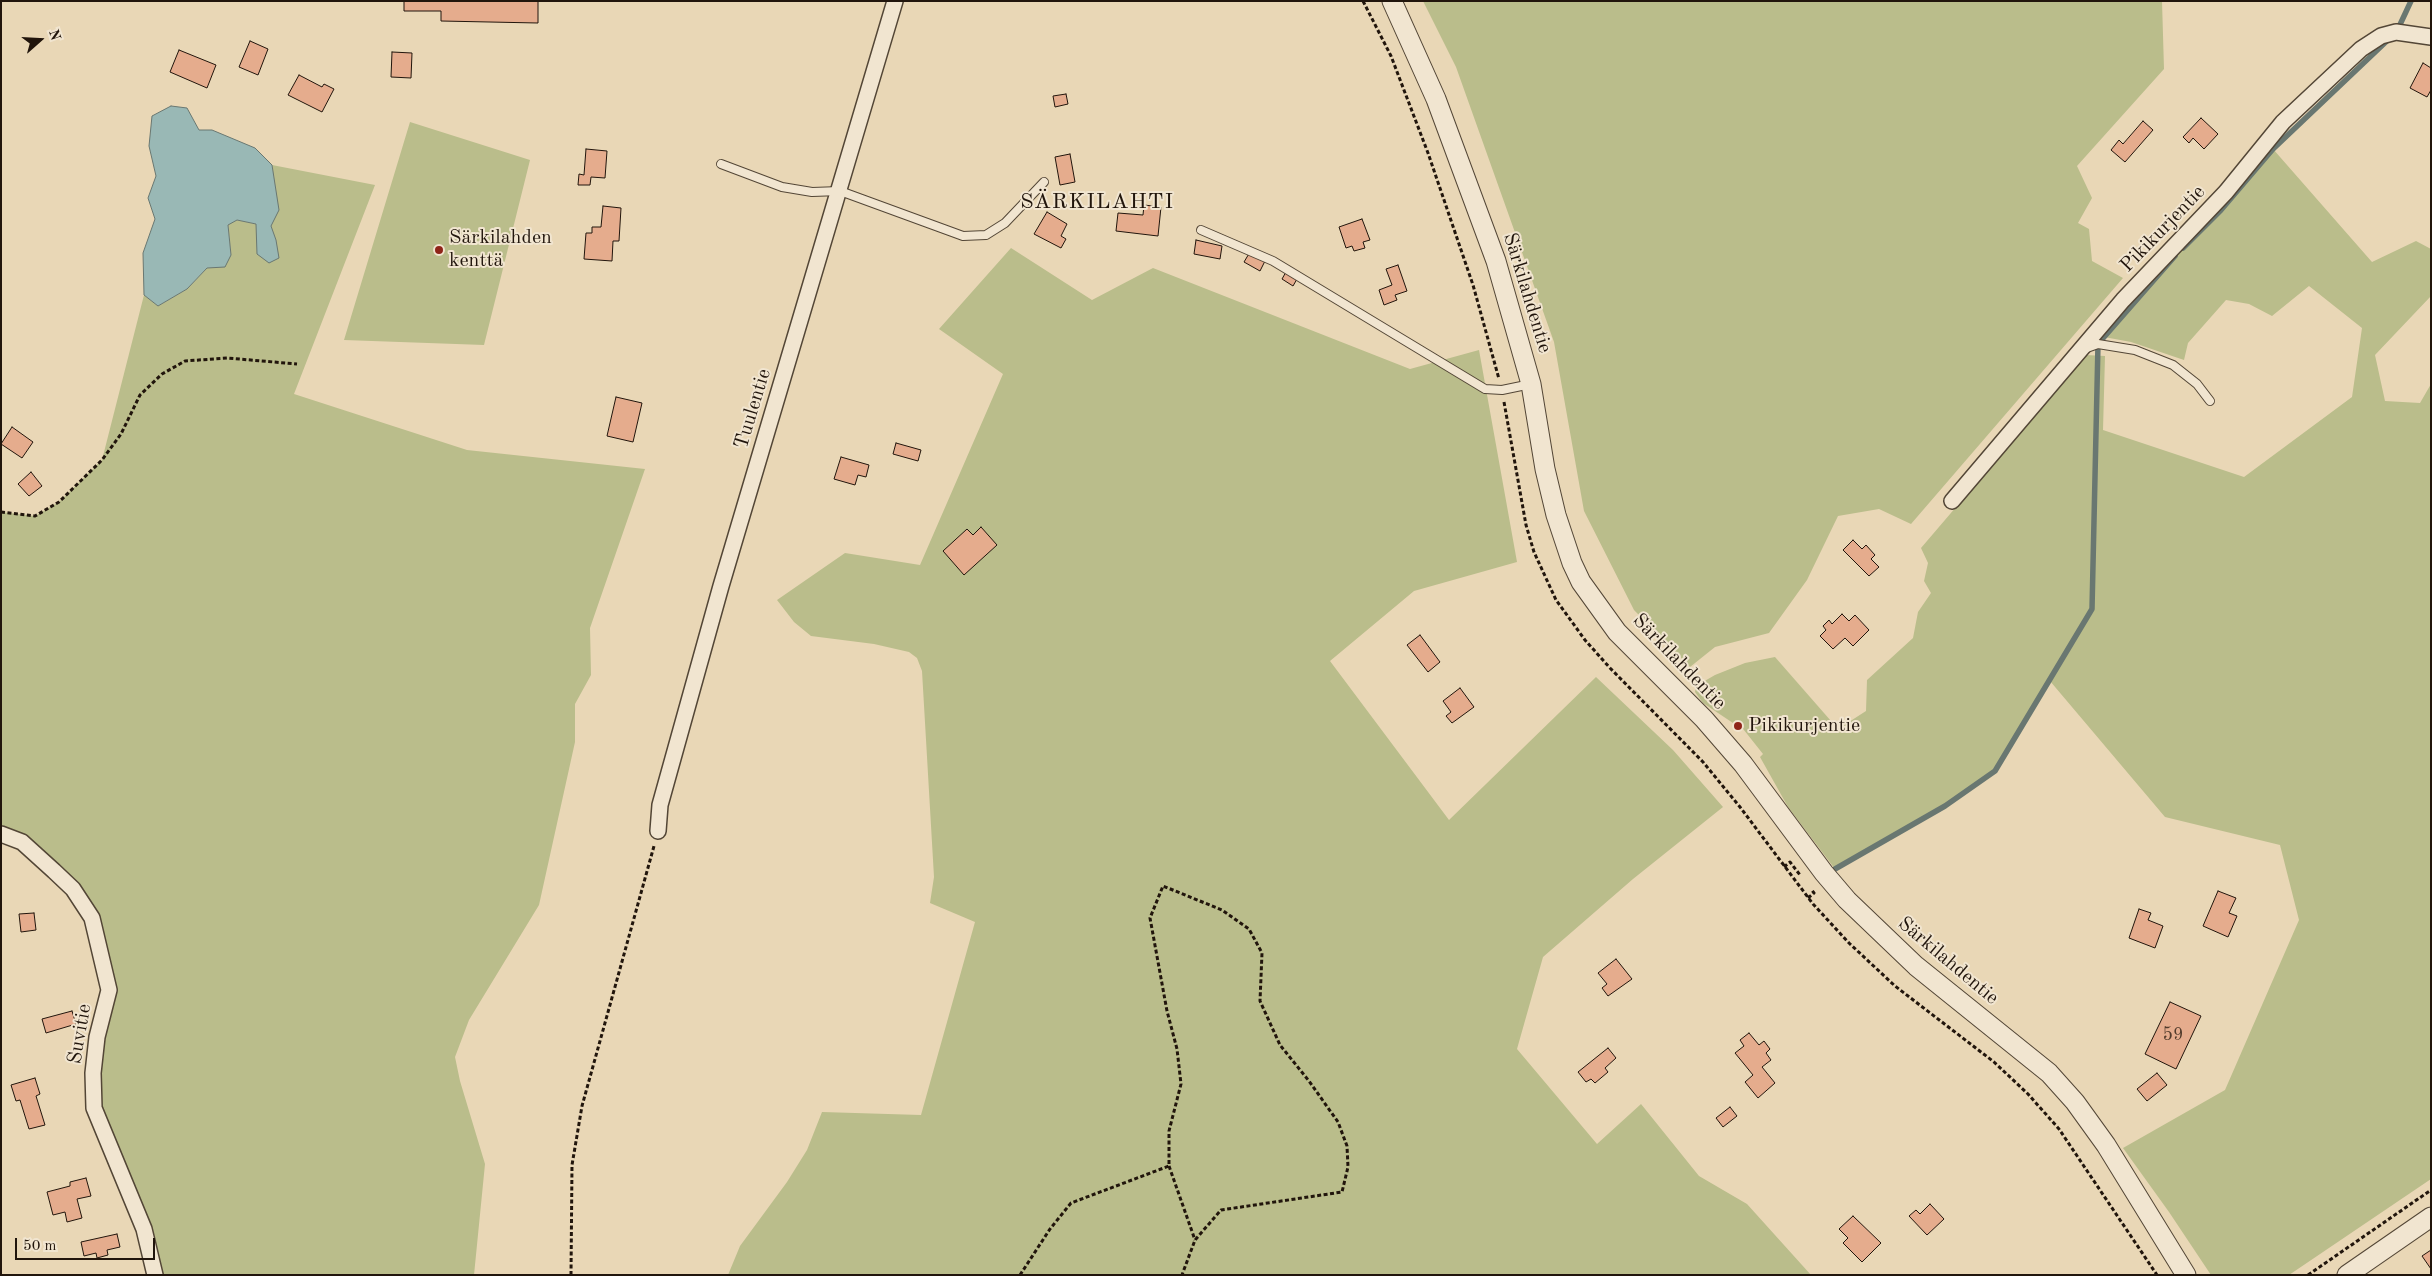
<!DOCTYPE html>
<meta charset="utf-8">
<style>
body{margin:0}
#map{position:relative;width:2432px;height:1276px;overflow:hidden;background:#e9d7b6;font-family:"Old Standard TT",serif}
canvas{display:block}
.frame{position:absolute;inset:0;border:2px solid #21150c;pointer-events:none}
.north{position:absolute;left:15px;top:15px;width:50px;height:50px;-webkit-text-stroke:4px #f1e5d0;paint-order:stroke;rotate:71deg;font-size:14px;font-weight:700;line-height:20px;text-align:center;color:#21150c}
.north::after{content:'';display:block;margin:auto;width:18px;height:22px;background:#21150c;clip-path:polygon(50% 0,100% 100%,50% 72%,0 100%)}
.scale{position:absolute;left:15px;top:1238px;width:140px;height:22px;box-sizing:border-box;border:2px solid #21150c;border-top:0;padding-left:6px;font-size:15px;line-height:18px;white-space:nowrap;color:#21150c;-webkit-text-stroke:4px #f1e5d0;paint-order:stroke}
</style>
<div id="map">
<canvas width="2432" height="1276"></canvas>
<div class="frame"></div>
<div class="north">N</div>
<div class="scale">50 m</div>
</div>
<script>
const context = document.querySelector('canvas').getContext('2d');
context.lineJoin = 'round';
function fillPath(path, color) {
  context.fillStyle = color;
  context.fill(path, 'evenodd');
}
function toPath(rows) {
  const path = new Path2D();
  for (const r of rows) {
    path.moveTo(r[0], r[1]);
    for (let i = 2; i < r.length; i += 2) path.lineTo(r[i], r[i + 1]);
  }
  return path;
}
function stroke(path, color, width, dash) {
  context.strokeStyle = color;
  context.lineWidth = width;
  context.lineCap = dash ? 'butt' : 'round';
  context.setLineDash(dash || []);
  context.stroke(path);
}
function write(font, color, halo, rows, align = 'center') {
  context.font = font + ' "Old Standard TT",serif';
  context.lineWidth = 4;
  context.setLineDash([]);
  context.textBaseline = 'middle';
  context.strokeStyle = halo;
  context.fillStyle = color;
  for (const [text, x, y, turn = 0] of rows) {
    context.save();
    context.translate(x, y);
    context.rotate((+turn || 0) * Math.PI / 180);
    context.textAlign = isNaN(turn) ? turn : align;
    if (halo) context.strokeText(text, 0, 0);
    context.fillText(text, 0, 0);
    context.restore();
  }
}
const green = toPath([
 [1423,1,2162,1,2164,69,2077,166,2092,198,2078,223,2089,229,2092,261,2123,278,1911,524,1879,509,1838,516,1807,580,1769,633,1715,647,1690,667,1634,610,1584,511,1554,342,1456,67],
 [410,122,530,160,484,345,344,340],
 [2273,149,2372,262,2416,241,2431,249,2431,296,2375,355,2385,401,2420,403,2431,384,2431,1179,2289,1275,2211,1275,2169,1212,2123,1148,2225,1090,2299,920,2280,845,2165,817,2050,681,1995,771,1945,806,1835,869,1788,807,1760,757,1763,754,1736,720,1733,723,1703,703,1695,692,1696,686,1715,675,1745,663,1775,657,1838,729,1866,711,1867,680,1913,638,1918,612,1931,593,1924,581,1928,563,1921,548,2086,355,2105,356,2103,430,2244,477,2352,397,2362,328,2309,286,2272,316,2249,304,2226,300,2188,343,2184,360,2131,342,2104,337,2177,254,2221,210],
 [272,165,375,185,294,394,467,450,645,469,590,628,591,675,575,704,575,742,539,905,469,1020,455,1057,460,1081,485,1164,474,1275,155,1275,94,1108,105,1011,99,942,73,889,1,834,1,512,35,516,59,502,102,460,144,295,158,306,187,289,207,268,231,255,228,224,237,220,256,224,276,240,270,225,274,183],
 [1011,248,1092,300,1153,268,1410,369,1479,350,1517,562,1414,591,1330,661,1449,820,1596,677,1673,750,1723,807,1633,879,1543,957,1517,1049,1597,1144,1641,1104,1699,1176,1747,1204,1811,1275,728,1275,740,1246,787,1182,807,1150,822,1112,921,1115,975,922,930,903,934,877,922,671,917,658,909,652,874,644,811,636,794,622,777,600,845,553,920,565,1003,374,939,329]
]);
const water = toPath([
 [171,106,187,108,199,130,212,130,255,148,272,165,279,210,271,226,276,240,279,258,269,263,257,254,256,224,237,220,228,225,231,255,225,267,207,268,187,289,158,306,144,295,143,253,155,219,148,198,156,176,149,146,152,116,171,106]
]);
const stream = toPath([
 [2397,31,2411,1],
 [2183,248,2221,210,2273,149,2391,37],
 [1835,869,1945,806,1995,771,2092,609,2098,344,2175,256]
]);
const building = toPath([
 [404,1,538,1,538,23,441,21,441,11,404,11,404,1],
 [250,41,268,49,258,75,239,67,250,41],
 [179,50,216,65,207,88,170,72,179,50],
 [392,52,412,53,411,78,391,77,392,52],
 [2423,63,2431,68,2431,90,2427,97,2410,88,2423,63],
 [299,75,322,87,324,84,334,89,322,112,288,95,299,75],
 [1066,94,1068,104,1055,107,1053,96,1066,94],
 [2201,118,2218,134,2204,149,2193,138,2189,143,2183,137,2201,118],
 [2143,121,2153,130,2125,162,2111,150,2119,140,2123,144,2143,121],
 [586,149,607,151,605,178,591,177,590,185,578,185,579,174,584,175,586,149],
 [1070,154,1075,182,1060,185,1055,157,1070,154],
 [1144,205,1161,207,1158,236,1116,231,1118,213,1143,215,1144,205],
 [603,206,621,208,619,241,613,241,612,261,584,259,586,233,592,233,592,227,601,227,603,206],
 [1047,212,1067,224,1061,236,1066,239,1061,248,1034,234,1047,212],
 [1362,219,1370,240,1363,242,1365,248,1354,251,1352,246,1346,248,1339,227,1362,219],
 [1196,240,1222,246,1220,259,1194,254,1196,240],
 [1250,252,1265,261,1260,271,1244,262,1250,252],
 [1398,265,1407,291,1395,295,1397,300,1384,305,1379,290,1392,285,1386,269,1398,265],
 [1286,272,1297,279,1293,286,1282,279,1286,272],
 [616,397,642,403,633,442,607,436,616,397],
 [12,427,33,442,22,458,1,444,12,427],
 [896,443,921,450,918,461,893,454,896,443],
 [841,457,869,465,866,477,858,475,855,485,834,479,841,457],
 [31,472,42,486,29,496,18,484,31,472],
 [981,527,997,545,964,575,943,551,967,529,973,535,981,527],
 [1853,540,1862,549,1866,545,1875,555,1871,559,1879,567,1869,576,1843,550,1853,540],
 [1842,614,1849,621,1855,615,1869,630,1853,646,1845,638,1833,649,1820,636,1826,630,1823,626,1829,620,1832,624,1842,614],
 [1420,635,1440,662,1428,672,1407,645,1420,635],
 [1460,688,1474,707,1452,723,1446,716,1451,712,1443,701,1460,688],
 [2218,891,2236,898,2229,913,2237,916,2228,937,2203,926,2218,891],
 [2139,909,2151,913,2148,920,2163,926,2155,948,2129,938,2139,909],
 [34,913,36,930,21,932,19,914,34,913],
 [1616,959,1632,979,1608,996,1602,988,1607,984,1598,973,1616,959],
 [2170,1002,2201,1016,2176,1069,2145,1054,2170,1002],
 [72,1011,76,1024,46,1033,42,1019,72,1011],
 [1749,1033,1759,1045,1764,1041,1770,1049,1766,1053,1771,1060,1762,1067,1775,1083,1758,1098,1745,1082,1753,1075,1735,1053,1744,1046,1740,1040,1749,1033],
 [1608,1048,1616,1058,1605,1068,1608,1072,1595,1083,1591,1079,1586,1082,1578,1072,1608,1048],
 [2157,1073,2167,1085,2147,1101,2137,1089,2157,1073],
 [35,1078,40,1094,36,1096,45,1125,29,1129,20,1100,16,1101,11,1085,35,1078],
 [1730,1107,1737,1116,1723,1127,1716,1118,1730,1107],
 [86,1178,91,1196,77,1199,82,1218,67,1222,65,1212,53,1215,47,1192,70,1186,70,1182,86,1178],
 [1930,1204,1944,1219,1927,1235,1909,1216,1916,1210,1920,1214,1930,1204],
 [1853,1216,1881,1243,1862,1262,1843,1243,1848,1238,1839,1229,1853,1216],
 [117,1234,120,1247,107,1250,108,1255,97,1258,96,1253,84,1256,81,1242,117,1234],
 [2431,1250,2431,1269,2422,1256,2431,1250]
]);
const path = toPath([
 [1363,1,1391,56,1428,153,1473,285,1499,379],
 [1504,402,1526,525,1534,552,1556,600,1585,640,1610,668,1703,762,1740,807,1813,904,1849,943,1895,986,1994,1062,2028,1094,2059,1129,2157,1275],
 [1,512,35,516,59,502,102,460,121,434,140,395,162,374,185,361,227,358,297,364],
 [1784,867,1790,862,1800,875],
 [1808,898,1814,893,1811,889],
 [1169,1166,1195,1240],
 [571,1275,572,1165,582,1106,654,846],
 [1020,1275,1050,1229,1071,1203,1169,1166,1169,1131,1181,1084,1177,1049,1167,1011,1150,918,1163,886,1222,910,1249,929,1262,953,1260,1001,1280,1045,1309,1081,1338,1122,1347,1146,1348,1167,1342,1192,1221,1210,1195,1240,1182,1275],
 [2308,1275,2431,1190]
]);
const service = toPath([
 [721,164,782,187,812,192,840,191,963,236,986,235,1005,223,1044,182],
 [1201,230,1273,261,1485,389,1502,390,1531,384],
 [2084,349,2098,344,2135,350,2173,365,2197,384,2210,401]
]);
const minor = toPath([
 [1952,501,2123,300,2226,192,2283,122,2361,49,2381,36,2396,32,2431,37],
 [658,831,660,805,721,586,895,1],
 [1,834,22,842,54,871,73,889,92,918,109,990,97,1037,93,1073,94,1108,144,1229,155,1275]
]);
const tertiary = toPath([
 [1392,1,1436,99,1496,261,1531,384,1545,469,1556,515,1572,563,1581,582,1617,632,1704,719,1743,764,1824,873,1847,900,1916,966,2049,1073,2075,1102,2106,1145,2186,1275],
 [2347,1275,2431,1217]
]);
const markers = [
 [439,250,5,"#8f2418"],
 [1738,726,5,"#8f2418"]
];
const numberNames = [
 ["59",2173,1035]
];
const streetNames = [
 ["Pikikurjentie",2163,229,-46],
 ["Särkilahdentie",1527,293,73],
 ["Tuulentie",753,409,-73],
 ["Särkilahdentie",1679,662,46],
 ["Särkilahdentie",1948,961,40],
 ["Suvitie",80,1034,-80]
];
const poiNames = [
 ["Särkilahden",449,238],
 ["kenttä",449,261],
 ["Pikikurjentie",1748,726]
];
const quarterNames = [
 ["SÄRKILAHTI",1097,202]
];
fillPath(green, '#babd8b');
fillPath(water, '#99b8b5');
stroke(water, '#697771', 1);
stroke(stream, '#697771', 5.5);
fillPath(building, '#e5ac8d');
stroke(building, '#21150c', 1);
stroke(service, '#534636', 10);
stroke(minor, '#534636', 18);
stroke(tertiary, '#534636', 21);
stroke(path, '#21150c', 3, [4, 2.5]);
stroke(service, '#f1e5d0', 8);
stroke(minor, '#f1e5d0', 15);
stroke(tertiary, '#f1e5d0', 19);
for (const [x, y, r, color] of markers) {
  const dot = new Path2D();
  dot.arc(x, y, r, 0, 2 * Math.PI);
  context.fillStyle = color;
  context.fill(dot);
  stroke(dot, '#f1e5d0', 2);
}
write('18px', '#523b2c', null, numberNames);
write('20px', '#21150c', '#f1e5d0', streetNames);
write('20px', '#21150c', '#f1e5d0', poiNames, 'left');
context.letterSpacing = '1px';
write('22px', '#21150c', '#f1e5d0', quarterNames);
context.letterSpacing = '0px';
</script>
